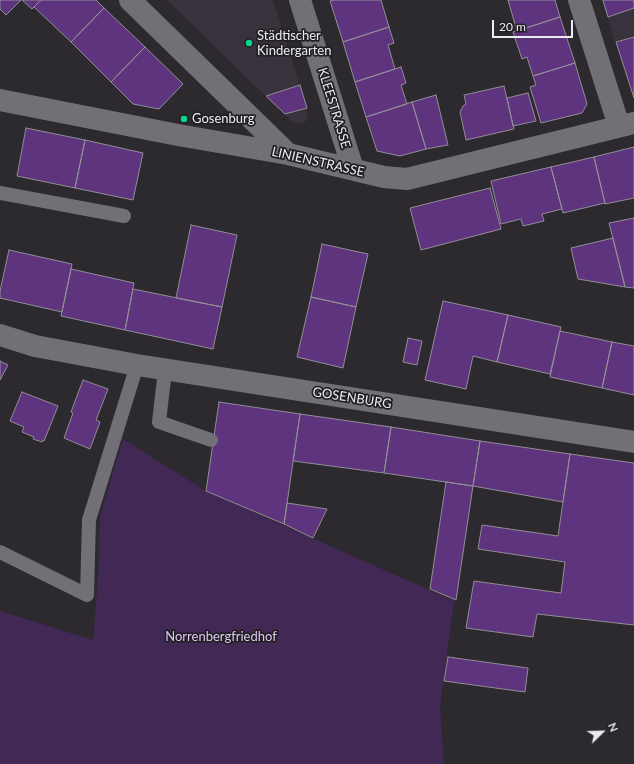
<!DOCTYPE html>
<meta charset="utf-8">
<style>
body{margin:0}
#map{position:relative;width:634px;height:764px;overflow:hidden;background:#2c292f;font-family:Lato,sans-serif}
canvas{display:block}
.north{position:absolute;left:582px;top:712px;width:40px;height:40px;-webkit-text-stroke:3px #222025;paint-order:stroke;rotate:67deg;font-size:11px;font-weight:700;line-height:16px;text-align:center;color:#edebef}
.north::after{content:'';display:block;margin:auto;width:14px;height:18px;background:#edebef;clip-path:polygon(50% 0,100% 100%,50% 72%,0 100%)}
.scale{position:absolute;left:492px;top:20px;width:81px;height:18px;box-sizing:border-box;border:2px solid #edebef;border-top:0;padding-left:5px;font-size:12px;line-height:14px;white-space:nowrap;color:#edebef;-webkit-text-stroke:3px #222025;paint-order:stroke}
</style>
<div id="map">
<canvas width="634" height="764"></canvas>
<div class="north">N</div>
<div class="scale">20 m</div>
</div>
<script>
const context = document.querySelector('canvas').getContext('2d');
context.lineJoin = 'round';
function fillPath(path, color) {
  context.fillStyle = color;
  context.fill(path, 'evenodd');
}
function toPath(rows) {
  const path = new Path2D();
  for (const r of rows) {
    path.moveTo(r[0], r[1]);
    for (let i = 2; i < r.length; i += 2) path.lineTo(r[i], r[i + 1]);
  }
  return path;
}
function stroke(path, color, width, dash) {
  context.strokeStyle = color;
  context.lineWidth = width;
  context.lineCap = dash ? 'butt' : 'round';
  context.setLineDash(dash || []);
  context.stroke(path);
}
function write(font, color, halo, rows, align = 'center') {
  context.font = font + ' Lato,sans-serif';
  context.lineWidth = 3.5;
  context.setLineDash([]);
  context.textBaseline = 'middle';
  context.strokeStyle = halo;
  context.fillStyle = color;
  for (const [text, x, y, turn = 0] of rows) {
    context.save();
    context.translate(x, y);
    context.rotate((+turn || 0) * Math.PI / 180);
    context.textAlign = isNaN(turn) ? turn : align;
    if (halo) context.strokeText(text, 0, 0);
    context.fillText(text, 0, 0);
    context.restore();
  }
}
const built = toPath([
 [167,0,273,0,308,111,306,121,300,124,295,123,290,120],
 [602,0,634,0,634,36,615,42]
]);
const green = toPath([
 [123,439,206,491,454,601,440,707,444,764,0,764,0,611,93,640,98,579,100,516]
]);
const building = toPath([
 [0,0,21,0,6,15,0,9,0,0],
 [22,0,41,0,32,9,22,0],
 [41,0,96,0,104,8,71,42,34,7,41,0],
 [334,0,381,0,389,27,343,42,330,1,334,0],
 [508,0,555,0,560,17,517,31,508,0],
 [603,0,634,0,634,8,608,17,603,0],
 [104,8,145,47,111,82,71,42,104,8],
 [560,17,575,63,533,76,527,57,522,59,513,32,560,17],
 [389,27,394,43,388,45,395,69,355,82,343,42,389,27],
 [634,37,634,98,616,42,634,37],
 [145,47,183,84,159,109,133,104,111,82,145,47],
 [575,63,587,104,582,113,541,123,530,87,536,85,533,76,575,63],
 [401,67,406,83,401,85,407,104,366,117,355,82,401,67],
 [300,85,307,108,285,114,266,96,300,85],
 [504,86,514,129,466,140,460,112,463,106,466,104,464,95,504,86],
 [528,93,536,121,513,126,507,98,528,93],
 [436,95,448,145,426,149,412,102,436,95],
 [412,102,426,149,400,156,377,151,366,117,412,102],
 [26,128,85,140,75,188,17,176,26,128],
 [85,140,143,153,133,200,75,188,85,140],
 [634,147,634,198,605,204,594,157,634,147],
 [594,157,605,203,563,213,551,167,594,157],
 [551,167,562,209,542,214,544,221,523,226,521,219,501,224,491,181,551,167],
 [490,188,501,229,421,250,410,208,490,188],
 [634,218,634,288,625,287,609,223,634,218],
 [191,225,237,235,222,307,176,298,191,225],
 [613,238,625,287,578,279,571,248,613,238],
 [322,244,368,254,356,307,311,297,322,244],
 [9,250,72,264,62,312,0,298,0,291,9,250],
 [71,269,134,283,125,330,61,316,71,269],
 [133,289,222,307,213,349,125,330,133,289],
 [311,297,356,307,343,368,297,357,311,297],
 [443,301,508,315,497,362,473,356,466,389,425,380,443,301],
 [508,315,561,327,550,374,497,362,508,315],
 [560,331,612,342,602,388,550,377,560,331],
 [408,338,422,341,417,365,403,362,408,338],
 [612,342,634,346,634,395,602,388,612,342],
 [0,361,8,365,0,380,0,361],
 [83,380,108,389,96,420,100,422,90,449,64,438,73,413,71,412,83,380],
 [22,392,58,406,44,441,43,440,42,442,33,439,34,437,22,432,24,427,10,421,22,392],
 [219,402,300,414,284,524,206,491,219,402],
 [300,414,391,427,384,473,293,461,300,414],
 [391,427,480,441,473,486,384,473,391,427],
 [480,441,570,454,563,502,473,486,480,441],
 [570,454,634,463,634,625,537,614,533,637,466,628,474,581,561,593,565,562,478,549,482,525,558,536,570,454],
 [446,482,473,486,456,600,430,589,446,482],
 [287,503,327,509,313,538,284,524,287,503],
 [448,657,528,668,525,692,444,681,448,657]
]);
const service = toPath([
 [0,193,124,216],
 [165,370,159,422,211,440],
 [0,552,87,595,89,520,137,365]
]);
const minor = toPath([
 [130,0,288,154],
 [300,0,353,169],
 [579,0,619,126],
 [0,100,178,135,288,154,384,177,407,179,634,123],
 [0,335,35,346,137,365,634,442]
]);
const markers = [
 [249,43,4,"#08d98b"],
 [184,119,4,"#08d98b"]
];
const poiNames = [
 ["Städtischer",257,36],
 ["Kindergarten",257,51],
 ["Gosenburg",192,119]
];
const streetNames = [
 ["KLEESTRASSE",334,108,73],
 ["LINIENSTRASSE",318,162,13],
 ["GOSENBURG",352,398,9]
];
const parkNames = [
 ["Norrenbergfriedhof",221,637]
];
fillPath(built, '#38323d');
fillPath(green, '#422955');
fillPath(building, '#5e347e');
stroke(building, '#928e95', 1);
stroke(service, '#736f76', 14);
stroke(minor, '#736f76', 22);
for (const [x, y, r, color] of markers) {
  const dot = new Path2D();
  dot.arc(x, y, r, 0, 2 * Math.PI);
  context.fillStyle = color;
  context.fill(dot);
  stroke(dot, '#222025', 1.5);
}
write('13px', '#edebef', '#222025', poiNames, 'left');
write('13px', '#edebef', '#222025', streetNames);
write('13px', '#dfc9f3', '#222025', parkNames);
</script>
